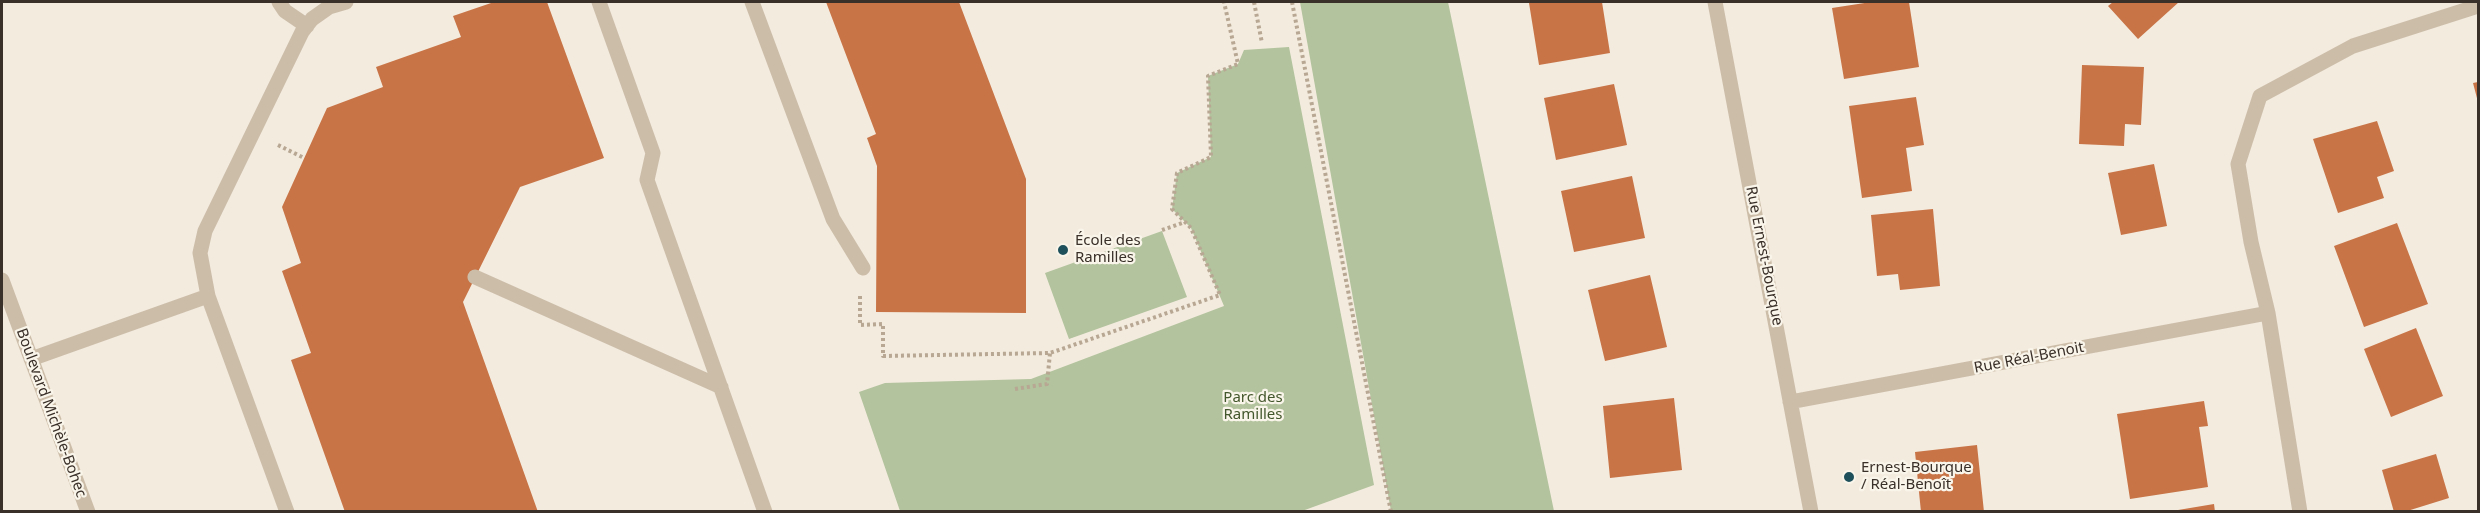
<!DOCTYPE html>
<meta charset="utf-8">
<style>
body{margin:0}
#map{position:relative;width:2480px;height:513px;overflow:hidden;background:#f3ebde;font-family:"Noto Sans",sans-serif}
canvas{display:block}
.frame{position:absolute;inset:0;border:3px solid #393029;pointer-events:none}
</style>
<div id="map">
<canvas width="2480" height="513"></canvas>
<div class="frame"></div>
</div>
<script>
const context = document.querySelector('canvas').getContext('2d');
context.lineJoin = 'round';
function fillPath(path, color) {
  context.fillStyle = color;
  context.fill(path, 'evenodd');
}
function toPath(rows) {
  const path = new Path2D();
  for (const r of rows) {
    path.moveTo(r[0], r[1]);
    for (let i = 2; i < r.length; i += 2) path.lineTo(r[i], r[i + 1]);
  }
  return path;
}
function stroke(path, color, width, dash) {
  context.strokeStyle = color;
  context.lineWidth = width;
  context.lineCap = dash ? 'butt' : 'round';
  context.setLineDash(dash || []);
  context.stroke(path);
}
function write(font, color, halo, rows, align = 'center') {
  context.font = font + ' "Noto Sans",sans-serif';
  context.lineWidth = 4.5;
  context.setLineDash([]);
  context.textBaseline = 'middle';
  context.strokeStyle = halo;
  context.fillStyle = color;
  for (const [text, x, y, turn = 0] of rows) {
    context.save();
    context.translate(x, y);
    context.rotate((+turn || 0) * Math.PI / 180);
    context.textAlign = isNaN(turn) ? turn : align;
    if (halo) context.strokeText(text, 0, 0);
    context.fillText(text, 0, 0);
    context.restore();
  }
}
const green = toPath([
 [1300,2,1448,2,1554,511,1391,511],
 [1289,47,1374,485,1302,511,900,511,859,392,885,383,1031,379,1224,306,1191,228,1172,209,1177,173,1211,157,1208,76,1238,64,1244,50],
 [1162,231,1187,297,1069,339,1045,273]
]);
const building = toPath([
 [494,2,547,2,604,158,520,187,463,302,538,512,345,512,291,360,311,353,282,271,301,263,282,207,327,108,383,87,376,67,461,37,453,16],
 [826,2,959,2,1026,179,1026,313,876,312,877,166,867,138,876,134],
 [1537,2,1602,2,1610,53,1539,65,1529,3],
 [1871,2,1909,2,1919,67,1844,79,1832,8],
 [2113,2,2179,2,2138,39,2108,6],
 [2082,65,2144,67,2141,125,2125,124,2124,146,2079,144],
 [2478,82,2478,102,2473,83],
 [1614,84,1627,145,1556,160,1544,98],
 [1916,97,1924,145,1906,148,1912,191,1862,198,1849,106],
 [2377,121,2394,171,2377,177,2384,198,2338,213,2313,139],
 [2154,164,2167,226,2121,235,2108,173],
 [1632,176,1645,238,1574,252,1561,191],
 [1933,209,1940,286,1900,290,1898,274,1877,276,1871,215],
 [2397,223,2428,304,2364,327,2334,246],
 [1650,275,1667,347,1605,361,1588,290],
 [2416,328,2443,396,2391,417,2364,349],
 [1674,398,1682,470,1610,478,1603,406],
 [2204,401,2208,426,2199,427,2208,487,2130,499,2117,414],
 [1977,445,1984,512,1921,512,1915,452],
 [2436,454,2449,498,2404,512,2394,512,2382,470],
 [2214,504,2215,512,2178,512,2178,510]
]);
const path = toPath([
 [1254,2,1262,43],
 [1292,2,1391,512],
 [278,145,304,158],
 [1162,230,1185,222],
 [860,296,860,325,883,324,883,356,1050,353,1220,295,1191,228,1172,209,1177,173,1211,157,1208,76,1238,64,1224,2],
 [1015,389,1047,384,1050,353]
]);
const minor = toPath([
 [279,2,285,11,307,26],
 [599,2,653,153,647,180,765,512],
 [752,2,833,219,863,268],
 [1715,2,1811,512],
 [475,277,721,387],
 [2,280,88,512],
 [208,296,200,253,205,231,302,32,312,19,329,7,346,2],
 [31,359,208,296,287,512],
 [1790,402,2268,313],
 [2300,512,2268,313,2251,242,2238,164,2260,96,2353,46,2478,6]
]);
const markers = [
 [1063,250,6,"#1e505b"],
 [1849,477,6,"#1e505b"]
];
const poiNames = [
 ["École des",1075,241],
 ["Ramilles",1075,258],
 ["Ernest-Bourque",1861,468],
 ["/ Réal-Benoît",1861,485]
];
const streetNames = [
 ["Rue Ernest-Bourque",1764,256,79],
 ["Rue Réal-Benoit",2029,358,-11],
 ["Boulevard Michèle-Bohec",51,413,70]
];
const parkNames = [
 ["Parc des",1253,398],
 ["Ramilles",1253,415]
];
fillPath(green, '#b2c39d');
fillPath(building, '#c87447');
stroke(path, '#b7a793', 4, [3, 3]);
stroke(minor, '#ccbda9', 15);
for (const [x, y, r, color] of markers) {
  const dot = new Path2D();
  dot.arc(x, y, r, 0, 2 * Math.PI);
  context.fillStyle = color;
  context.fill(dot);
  stroke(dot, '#faf5ea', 2);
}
write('15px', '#393029', '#faf5ea', poiNames, 'left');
write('15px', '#393029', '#faf5ea', streetNames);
write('15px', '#43572c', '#faf5ea', parkNames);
</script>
